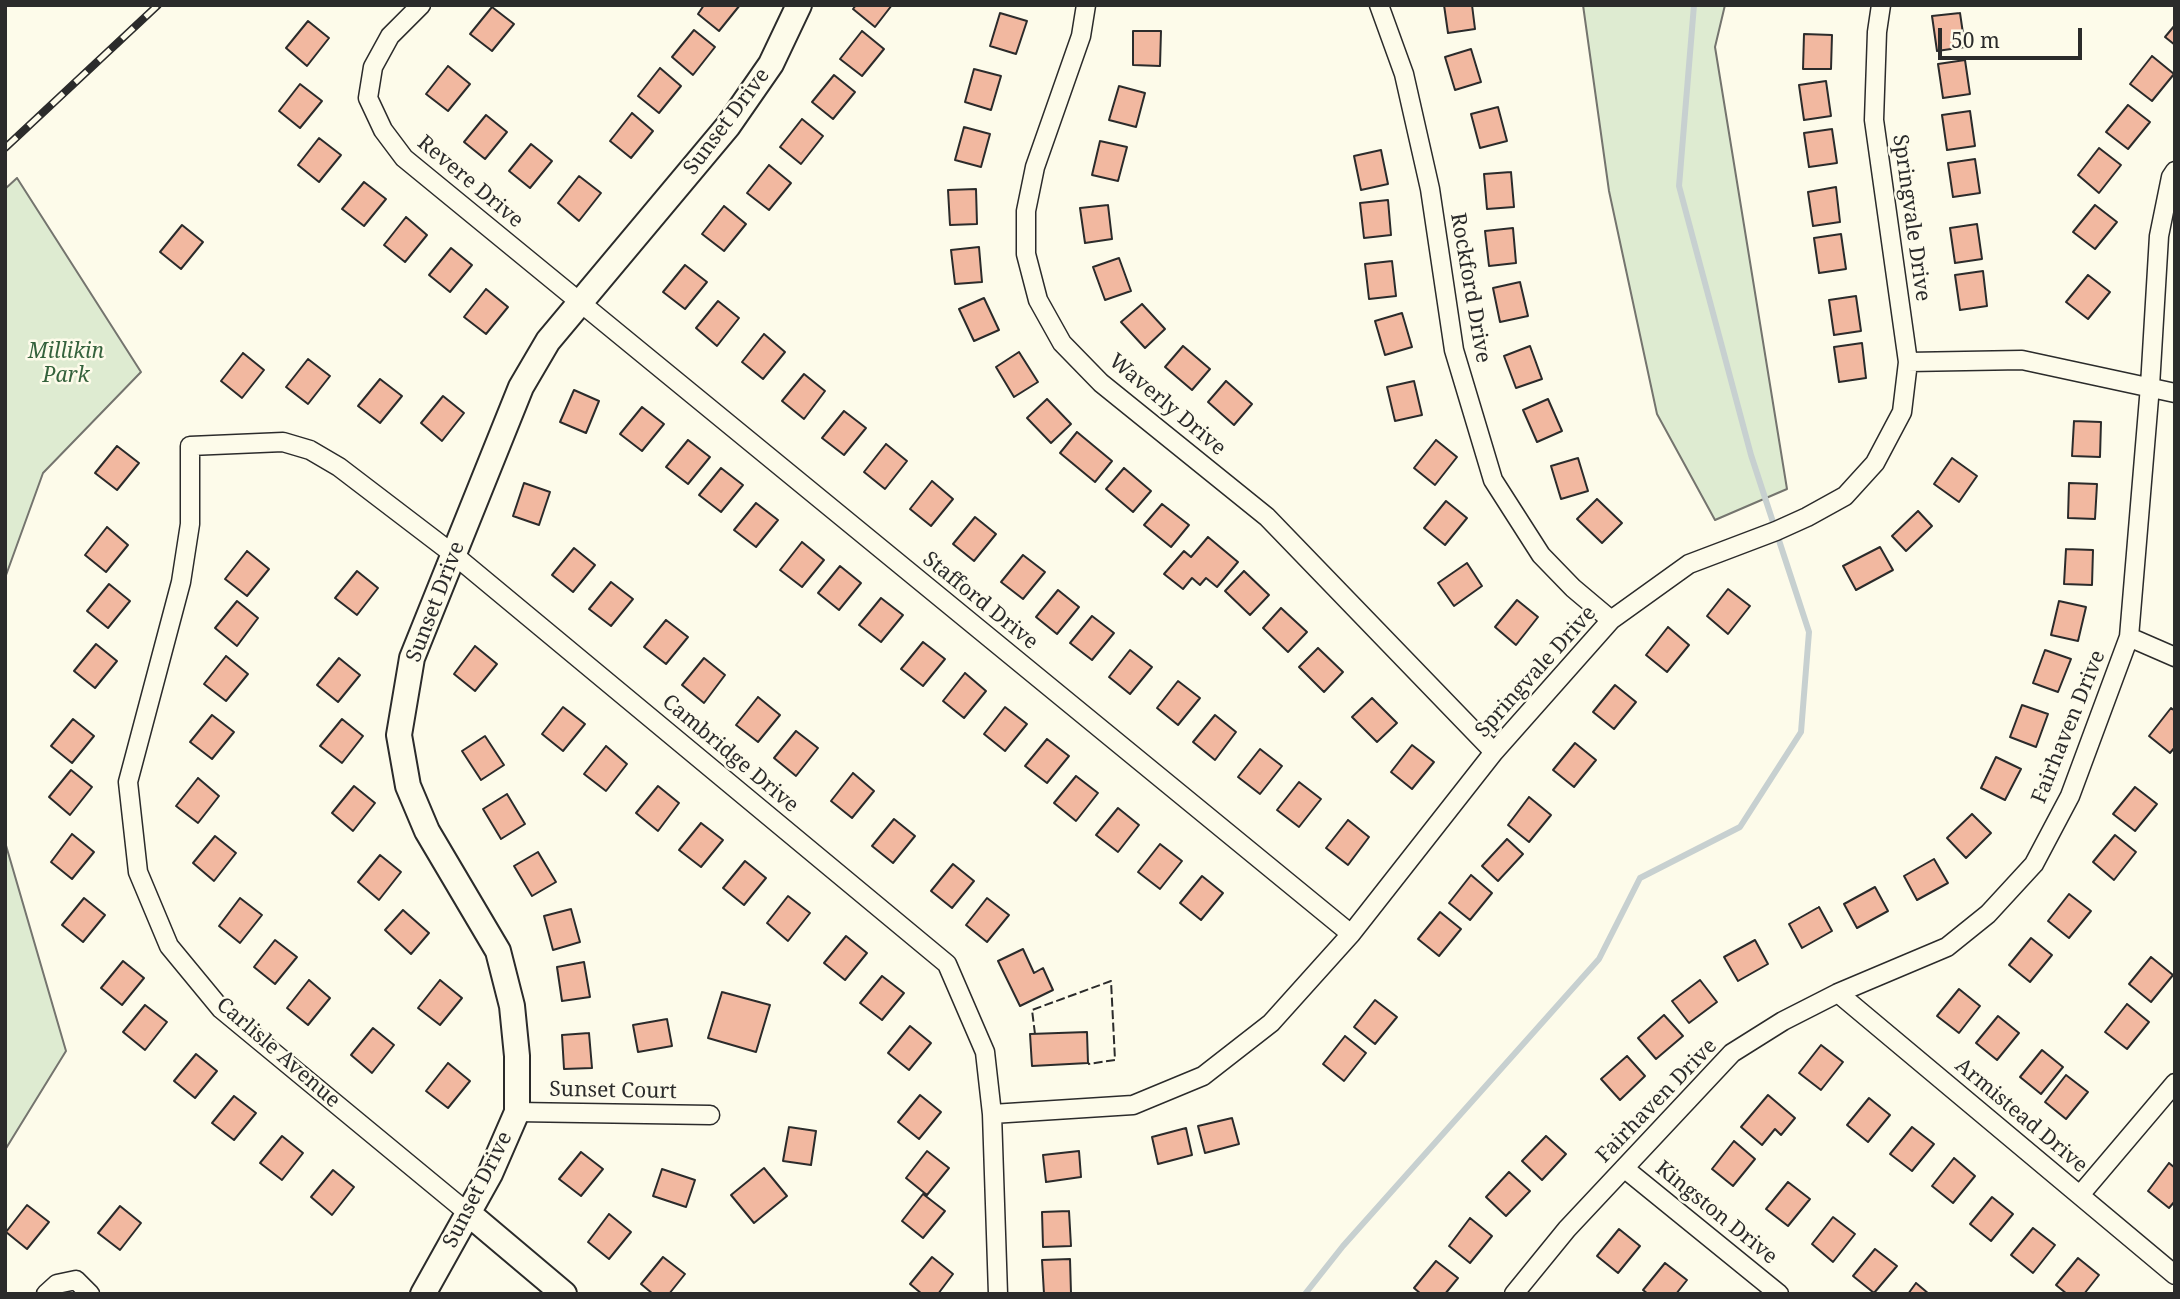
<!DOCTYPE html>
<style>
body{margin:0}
#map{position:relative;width:2180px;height:1299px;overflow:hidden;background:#fdfbea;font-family:"Noto Serif",serif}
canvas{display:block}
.frame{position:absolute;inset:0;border:7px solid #2b2b2b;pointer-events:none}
.scale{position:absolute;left:1938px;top:28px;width:144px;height:32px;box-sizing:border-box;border:4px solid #2b2b2b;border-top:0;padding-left:9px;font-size:21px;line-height:24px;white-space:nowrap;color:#2b2b2b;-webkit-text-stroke:5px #fdfbea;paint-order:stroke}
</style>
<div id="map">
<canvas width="2180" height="1299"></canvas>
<div class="frame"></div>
<div class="scale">50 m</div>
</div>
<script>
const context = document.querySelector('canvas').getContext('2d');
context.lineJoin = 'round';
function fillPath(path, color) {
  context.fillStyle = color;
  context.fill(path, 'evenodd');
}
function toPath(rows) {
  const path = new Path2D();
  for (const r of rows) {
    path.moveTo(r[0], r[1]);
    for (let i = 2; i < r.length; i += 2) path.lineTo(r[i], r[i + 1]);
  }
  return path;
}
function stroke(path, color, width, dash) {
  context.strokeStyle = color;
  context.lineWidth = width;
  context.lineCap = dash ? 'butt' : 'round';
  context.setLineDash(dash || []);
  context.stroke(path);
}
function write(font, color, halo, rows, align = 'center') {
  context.font = font + ' "Noto Serif",serif';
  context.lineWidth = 5;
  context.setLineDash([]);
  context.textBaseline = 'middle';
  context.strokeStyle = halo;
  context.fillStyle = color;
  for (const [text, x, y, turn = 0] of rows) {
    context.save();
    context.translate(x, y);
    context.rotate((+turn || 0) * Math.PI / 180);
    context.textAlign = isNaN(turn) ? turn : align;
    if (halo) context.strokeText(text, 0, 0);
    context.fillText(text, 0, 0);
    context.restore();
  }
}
const green = toPath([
 [1583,5,1725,5,1715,47,1787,489,1715,520,1657,414,1609,191,1583,5],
 [17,178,141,372,43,473,5,578,5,189,17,178],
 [5,842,66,1051,5,1150,5,842]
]);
const stream = toPath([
 [1305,1294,1343,1246,1599,959,1640,878,1740,827,1801,732,1809,632,1751,455,1679,186,1694,5]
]);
const building = toPath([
 [704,5,740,5,719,31,698,14,704,5],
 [856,5,892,5,875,27,853,9,856,5],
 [1444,5,1472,5,1475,29,1448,33,1444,5],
 [492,7,514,24,492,51,470,34,492,7],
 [1000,13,1027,21,1016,54,990,46,1000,13],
 [1960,13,1965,47,1937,51,1932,16,1960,13],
 [308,21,329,38,307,66,286,48,308,21],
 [2175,25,2175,45,2165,37,2175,25],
 [694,30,715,47,693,75,672,57,694,30],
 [862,31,884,49,862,76,840,59,862,31],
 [1133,31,1161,31,1160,66,1133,65,1133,31],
 [1804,34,1832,35,1831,69,1803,69,1804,34],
 [1471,49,1481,82,1455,90,1445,57,1471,49],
 [2152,56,2174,74,2152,101,2130,84,2152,56],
 [1965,60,1970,94,1943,98,1938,64,1965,60],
 [448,66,470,84,448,111,426,94,448,66],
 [660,68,681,86,659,113,638,96,660,68],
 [974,69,1001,76,991,110,965,102,974,69],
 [834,75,855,92,833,119,812,102,834,75],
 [1826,81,1831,116,1804,120,1799,85,1826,81],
 [300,84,322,101,300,128,279,111,300,84],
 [1119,86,1145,93,1136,127,1109,120,1119,86],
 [2128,105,2150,122,2128,149,2106,132,2128,105],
 [1498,107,1507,141,1480,148,1471,114,1498,107],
 [1970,111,1975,146,1947,150,1942,115,1970,111],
 [632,113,653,131,631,158,610,141,632,113],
 [486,115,507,132,485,159,464,142,486,115],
 [802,119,823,136,801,164,780,147,802,119],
 [964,127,990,134,981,167,955,160,964,127],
 [1832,129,1837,163,1809,167,1804,133,1832,129],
 [319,138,341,155,319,182,298,165,319,138],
 [1100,141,1127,147,1118,181,1092,175,1100,141],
 [531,144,552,161,530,188,509,171,531,144],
 [2099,148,2121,165,2099,193,2078,175,2099,148],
 [1381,150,1388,184,1361,190,1354,156,1381,150],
 [1975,159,1980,193,1953,197,1948,163,1975,159],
 [769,165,791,183,769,210,747,193,769,165],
 [1511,172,1514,207,1487,209,1484,174,1511,172],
 [579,176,601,193,579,221,558,203,579,176],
 [364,182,386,199,364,226,342,209,364,182],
 [1836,187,1840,222,1813,226,1808,192,1836,187],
 [976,189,977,224,950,225,948,190,976,189],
 [1388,200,1391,235,1364,238,1360,203,1388,200],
 [1108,205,1112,239,1085,243,1080,208,1108,205],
 [2095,205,2117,222,2095,249,2073,232,2095,205],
 [724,206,746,224,724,251,702,234,724,206],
 [406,217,427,235,405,262,384,245,406,217],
 [1977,224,1982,259,1955,263,1950,228,1977,224],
 [182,225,203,242,181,269,160,252,182,225],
 [1513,228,1516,263,1489,266,1485,231,1513,228],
 [1841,234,1846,269,1819,273,1814,238,1841,234],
 [979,247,982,282,955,284,951,250,979,247],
 [451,248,472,265,450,292,429,275,451,248],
 [1119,258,1131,291,1105,300,1093,267,1119,258],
 [1392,261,1396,296,1369,299,1365,264,1392,261],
 [685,265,707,282,685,309,663,292,685,265],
 [1983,271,1987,306,1960,310,1955,275,1983,271],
 [2088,275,2110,292,2088,319,2066,302,2088,275],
 [1520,282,1528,316,1500,322,1493,288,1520,282],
 [486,289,508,307,486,334,464,317,486,289],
 [1856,296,1861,331,1834,335,1829,300,1856,296],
 [984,298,999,330,974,341,959,309,984,298],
 [718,301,739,318,717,346,696,328,718,301],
 [1142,304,1165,329,1145,348,1121,322,1142,304],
 [1402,313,1412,347,1385,355,1375,321,1402,313],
 [764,334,785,352,763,379,742,362,764,334],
 [1862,343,1866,378,1839,382,1834,347,1862,343],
 [1183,346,1210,369,1192,390,1165,367,1183,346],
 [1530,346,1542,379,1516,388,1504,356,1530,346],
 [1019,352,1038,382,1014,397,996,367,1019,352],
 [243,353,264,370,242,398,221,381,243,353],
 [308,359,330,376,308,404,286,387,308,359],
 [804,374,825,391,804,419,782,401,804,374],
 [380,379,402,396,380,423,358,406,380,379],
 [1226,381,1252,404,1234,425,1208,402,1226,381],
 [1414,381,1422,415,1395,421,1387,387,1414,381],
 [574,390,599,401,586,433,560,422,574,390],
 [443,396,464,413,442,441,421,423,443,396],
 [1047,399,1071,424,1051,443,1027,418,1047,399],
 [1548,399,1562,431,1537,442,1523,410,1548,399],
 [642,407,664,424,642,451,620,434,642,407],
 [844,411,866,428,844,455,822,438,844,411],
 [2074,421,2101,422,2100,457,2072,456,2074,421],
 [1077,432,1112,461,1095,482,1060,453,1077,432],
 [688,440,710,457,688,484,666,467,688,440],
 [1436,440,1457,457,1435,485,1414,468,1436,440],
 [886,444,907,461,885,489,864,472,886,444],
 [117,446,139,463,117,490,95,473,117,446],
 [1578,458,1588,491,1561,499,1551,466,1578,458],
 [1952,458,1977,476,1959,502,1934,484,1952,458],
 [721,468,743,485,721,512,699,495,721,468],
 [1124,468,1151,491,1133,512,1106,489,1124,468],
 [932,481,953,499,931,526,910,509,932,481],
 [524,483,550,492,539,525,513,516,524,483],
 [2069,483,2097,484,2095,519,2068,518,2069,483],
 [1597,499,1622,523,1602,543,1577,519,1597,499],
 [1446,501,1467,518,1445,545,1424,528,1446,501],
 [756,503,778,520,756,547,734,530,756,503],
 [1162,504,1189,525,1171,547,1144,525,1162,504],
 [1918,511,1932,526,1906,551,1892,536,1918,511],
 [975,517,996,534,974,561,953,544,975,517],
 [107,527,128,545,106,572,85,555,107,527],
 [1208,537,1238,562,1217,587,1206,578,1200,585,1192,578,1183,589,1164,574,1184,551,1191,557,1208,537],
 [802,542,824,560,802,587,780,570,802,542],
 [1880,547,1893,570,1856,590,1843,566,1880,547],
 [574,548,595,565,573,592,552,575,574,548],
 [2066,549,2093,550,2092,585,2064,584,2066,549],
 [247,551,269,569,247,596,225,579,247,551],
 [1023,555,1045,572,1023,599,1001,582,1023,555],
 [1467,563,1482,586,1454,606,1438,583,1467,563],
 [840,566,861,583,839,610,818,593,840,566],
 [357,571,378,588,357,615,335,598,357,571],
 [1244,571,1269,595,1250,615,1225,591,1244,571],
 [611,582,633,599,611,626,589,609,611,582],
 [109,584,130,601,108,628,87,611,109,584],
 [1728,589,1750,606,1728,634,1707,616,1728,589],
 [1058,590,1079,607,1057,634,1036,617,1058,590],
 [881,598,903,615,881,642,859,625,881,598],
 [1517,600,1538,617,1516,645,1495,627,1517,600],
 [237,601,258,618,237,646,215,628,237,601],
 [2059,601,2086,607,2078,641,2051,635,2059,601],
 [1281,608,1307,632,1288,652,1263,628,1281,608],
 [1092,616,1114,633,1092,660,1070,643,1092,616],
 [666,620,688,637,666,664,644,647,666,620],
 [1668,627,1689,645,1667,672,1646,655,1668,627],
 [923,642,945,659,923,686,901,669,923,642],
 [96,644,117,661,95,688,74,671,96,644],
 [475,646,497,664,475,691,454,674,475,646],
 [1318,648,1343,672,1324,692,1299,667,1318,648],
 [1130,650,1152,667,1130,694,1109,677,1130,650],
 [2045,650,2071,659,2058,692,2033,683,2045,650],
 [226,656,248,674,226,701,204,684,226,656],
 [339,658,360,675,338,702,317,685,339,658],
 [704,658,725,675,704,703,682,685,704,658],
 [965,673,986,691,964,718,943,701,965,673],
 [1178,681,1200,698,1178,725,1157,708,1178,681],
 [1615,685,1636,702,1614,729,1593,712,1615,685],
 [758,697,780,715,758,742,736,725,758,697],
 [1372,698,1397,723,1377,742,1352,717,1372,698],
 [2022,705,2048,714,2036,747,2010,737,2022,705],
 [563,707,585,724,563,751,542,734,563,707],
 [1005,707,1027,724,1005,751,984,734,1005,707],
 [2171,708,2175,711,2175,747,2170,753,2149,736,2171,708],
 [212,715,234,732,212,759,190,742,212,715],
 [1215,715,1236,732,1215,760,1193,742,1215,715],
 [73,719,94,736,72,763,51,746,73,719],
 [342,719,363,736,342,763,320,746,342,719],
 [796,731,818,748,796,776,774,758,796,731],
 [485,736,504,765,481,780,462,751,485,736],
 [1047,739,1069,756,1047,783,1025,766,1047,739],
 [1575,743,1596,760,1574,787,1553,770,1575,743],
 [1412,745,1434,762,1412,789,1391,772,1412,745],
 [606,746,627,764,606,791,584,774,606,746],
 [1260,749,1282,766,1260,794,1238,777,1260,749],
 [1996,757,2021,769,2005,800,1981,788,1996,757],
 [71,770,92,787,70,815,49,797,71,770],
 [853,773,874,791,852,818,831,801,853,773],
 [1076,776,1098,793,1076,821,1054,803,1076,776],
 [198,778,219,796,198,823,176,806,198,778],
 [1299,782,1321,799,1299,827,1277,810,1299,782],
 [354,786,375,803,353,831,332,813,354,786],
 [658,786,679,803,658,831,636,813,658,786],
 [2135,787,2157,804,2135,831,2113,814,2135,787],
 [507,794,525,824,501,839,483,809,507,794],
 [1529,797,1551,815,1529,842,1508,825,1529,797],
 [1118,808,1139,825,1118,852,1096,835,1118,808],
 [1972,814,1991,833,1966,858,1947,838,1972,814],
 [894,819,915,836,893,863,872,846,894,819],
 [1348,820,1369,837,1348,865,1326,848,1348,820],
 [701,823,723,840,701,867,679,850,701,823],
 [72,834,94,852,72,879,51,862,72,834],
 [2115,835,2136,852,2114,880,2093,862,2115,835],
 [215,836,236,853,214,881,193,863,215,836],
 [1507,839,1523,854,1498,881,1482,866,1507,839],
 [1160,844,1182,861,1160,889,1138,872,1160,844],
 [538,852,556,882,532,896,514,866,538,852],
 [380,855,401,872,379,900,358,882,380,855],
 [1934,859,1948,883,1917,900,1904,876,1934,859],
 [745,861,766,878,744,905,723,888,745,861],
 [953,864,974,881,952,908,931,891,953,864],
 [1471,875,1492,893,1470,920,1449,903,1471,875],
 [1202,876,1223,893,1201,920,1180,903,1202,876],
 [1875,887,1888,911,1857,928,1844,904,1875,887],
 [2069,894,2091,911,2069,938,2048,921,2069,894],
 [788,896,810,913,788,941,767,923,788,896],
 [84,898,105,915,83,942,62,925,84,898],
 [240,898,262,915,240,943,219,926,240,898],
 [987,898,1009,915,987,942,966,925,987,898],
 [1819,907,1832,931,1802,948,1789,924,1819,907],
 [571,909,580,942,553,950,544,916,571,909],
 [403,910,429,933,411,954,385,930,403,910],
 [1440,912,1461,929,1439,956,1418,939,1440,912],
 [846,936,867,953,845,980,824,963,846,936],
 [2031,938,2052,955,2030,982,2009,965,2031,938],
 [275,940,297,957,275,984,254,967,275,940],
 [1755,940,1768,964,1738,981,1724,957,1755,940],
 [1023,949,1034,973,1043,968,1053,990,1020,1006,998,961,1023,949],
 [2151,957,2173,975,2151,1002,2129,984,2151,957],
 [123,961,144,978,122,1005,101,988,123,961],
 [584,962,590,997,562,1001,557,967,584,962],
 [882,976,904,993,882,1020,860,1003,882,976],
 [309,980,330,998,308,1025,287,1008,309,980],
 [440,980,462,998,440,1025,418,1008,440,980],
 [1700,980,1717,1002,1689,1023,1672,1001,1700,980],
 [1959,989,1980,1006,1959,1033,1937,1016,1959,989],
 [722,992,770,1005,756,1052,708,1038,722,992],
 [1375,1000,1397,1017,1375,1044,1354,1027,1375,1000],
 [2127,1004,2149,1022,2127,1049,2105,1032,2127,1004],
 [145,1005,167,1022,145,1050,123,1032,145,1005],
 [1664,1015,1683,1036,1656,1059,1638,1038,1664,1015],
 [1998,1016,2019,1033,1997,1060,1976,1043,1998,1016],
 [667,1019,672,1046,638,1052,633,1025,667,1019],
 [910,1026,931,1043,909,1070,888,1053,910,1026],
 [373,1028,394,1045,372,1073,351,1055,373,1028],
 [1087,1032,1088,1063,1032,1066,1030,1034,1087,1032],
 [589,1033,592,1068,564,1069,562,1035,589,1033],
 [1345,1036,1366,1053,1344,1081,1323,1064,1345,1036],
 [1821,1045,1843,1062,1821,1090,1799,1073,1821,1045],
 [2042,1050,2063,1067,2041,1094,2020,1077,2042,1050],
 [196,1054,217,1071,195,1098,174,1081,196,1054],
 [1627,1056,1645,1076,1620,1100,1601,1079,1627,1056],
 [448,1063,470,1081,448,1108,426,1091,448,1063],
 [2066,1075,2088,1092,2066,1119,2045,1102,2066,1075],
 [920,1095,941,1112,919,1139,898,1122,920,1095],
 [1768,1095,1795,1118,1781,1135,1775,1129,1762,1145,1741,1127,1768,1095],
 [234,1096,256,1113,234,1140,212,1123,234,1096],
 [1869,1098,1890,1115,1868,1142,1847,1125,1869,1098],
 [1232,1118,1239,1144,1205,1153,1198,1126,1232,1118],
 [789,1127,816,1131,811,1165,783,1161,789,1127],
 [1912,1127,1934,1144,1912,1171,1890,1154,1912,1127],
 [1186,1128,1192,1155,1158,1164,1152,1137,1186,1128],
 [282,1136,303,1153,282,1180,260,1163,282,1136],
 [1546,1136,1566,1154,1542,1180,1522,1161,1546,1136],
 [1734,1141,1755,1159,1733,1186,1712,1169,1734,1141],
 [927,1151,949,1168,927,1195,906,1178,927,1151],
 [1079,1151,1081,1177,1046,1182,1043,1155,1079,1151],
 [581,1152,603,1169,581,1196,559,1179,581,1152],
 [1954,1158,1975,1176,1953,1203,1932,1186,1954,1158],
 [2169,1163,2175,1168,2175,1201,2169,1208,2148,1191,2169,1163],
 [764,1168,787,1196,754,1223,731,1195,764,1168],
 [662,1169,695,1180,686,1207,653,1196,662,1169],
 [333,1170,354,1187,332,1215,311,1197,333,1170],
 [1509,1172,1530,1191,1506,1216,1486,1197,1509,1172],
 [1788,1182,1810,1199,1788,1226,1766,1209,1788,1182],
 [923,1194,945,1211,923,1238,902,1221,923,1194],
 [1992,1197,2013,1214,1991,1241,1970,1224,1992,1197],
 [27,1205,49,1222,27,1249,6,1232,27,1205],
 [120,1206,141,1223,120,1250,98,1233,120,1206],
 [1069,1211,1071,1246,1043,1247,1042,1212,1069,1211],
 [609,1214,631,1232,609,1259,588,1242,609,1214],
 [1833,1217,1855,1234,1833,1262,1812,1244,1833,1217],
 [1470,1218,1492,1236,1470,1263,1449,1246,1470,1218],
 [2033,1228,2055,1245,2033,1273,2011,1255,2033,1228],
 [1619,1229,1640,1246,1618,1273,1597,1256,1619,1229],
 [1875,1249,1897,1266,1874,1293,1853,1276,1875,1249],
 [663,1257,685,1274,669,1294,653,1294,641,1284,663,1257],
 [932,1257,953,1274,938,1294,922,1294,910,1284,932,1257],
 [2078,1258,2099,1275,2084,1294,2067,1294,2056,1285,2078,1258],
 [1070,1259,1071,1293,1044,1294,1042,1260,1070,1259],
 [1436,1261,1458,1278,1445,1294,1421,1294,1414,1288,1436,1261],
 [1665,1263,1687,1280,1676,1294,1648,1294,1643,1290,1665,1263],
 [1916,1283,1929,1294,1908,1294,1916,1283]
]);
const street = toPath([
 [421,5,390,36,373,67,368,98,383,130,404,158,1351,934],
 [1086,5,1081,36,1035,167,1026,211,1026,254,1038,300,1062,343,1101,383,1267,517,1494,752],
 [1379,5,1404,74,1430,189,1454,350,1493,480,1541,555,1573,588,1611,620],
 [1908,362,2022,360,2175,393],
 [2129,637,2175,657],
 [1838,993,2175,1275],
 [517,1112,710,1115],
 [992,1114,1133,1105,1203,1076,1271,1023,1351,934,1494,752,1611,620,1689,564,1776,531,1807,517,1845,496,1875,463,1902,412,1908,362,1874,120,1877,32,1881,5],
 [1624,1168,1779,1294],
 [2080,1195,2175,1083],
 [468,1213,221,1009,169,946,138,872,128,782,181,582,190,524,190,446,283,442,310,450,339,467,453,554,947,964,985,1052,992,1114,998,1294],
 [46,1294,57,1284,76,1280,90,1294],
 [1514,1294,1567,1229,1732,1053,1783,1021,1838,993,1947,947,1988,914,2034,864,2070,796,2129,637,2150,386,2159,236,2171,177,2175,171]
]);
const secondary = toPath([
 [468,1213,564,1294],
 [423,1294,490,1174,517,1112,517,1056,512,1006,498,951,427,831,408,786,399,735,412,658,521,387,548,341,728,126,771,64,799,5]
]);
const rail = toPath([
 [5,148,158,5]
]);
const fence = toPath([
 [1035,1034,1032,1010,1111,981,1115,1060,1088,1064]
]);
const streetNames = [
 ["Sunset Drive",727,122,-53],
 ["Revere Drive",470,182,40],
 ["Springvale Drive",1911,218,82],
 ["Rockford Drive",1470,288,80],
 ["Waverly Drive",1167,405,40],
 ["Stafford Drive",980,601,39],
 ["Sunset Drive",436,602,-69],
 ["Springvale Drive",1536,672,-48],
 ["Fairhaven Drive",2069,727,-68],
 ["Cambridge Drive",730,754,40],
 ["Carlisle Avenue",278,1053,41],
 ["Sunset Court",613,1091,1],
 ["Fairhaven Drive",1657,1101,-46],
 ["Armistead Drive",2021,1116,40],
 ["Sunset Drive",478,1190,-63],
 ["Kingston Drive",1716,1213,39]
];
const parkNames = [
 ["Millikin",66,352],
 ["Park",66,376]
];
fillPath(green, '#deebd1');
stroke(green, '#74746e', 2);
stroke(stream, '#c7d0d0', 6);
fillPath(building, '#f2b8a0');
stroke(building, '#2b2b2b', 2);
stroke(street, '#2b2b2b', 21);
stroke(secondary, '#2b2b2b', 28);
stroke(street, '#fdfbea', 18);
stroke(secondary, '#fdfbea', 24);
stroke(rail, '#2b2b2b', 8);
stroke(rail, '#fdfbea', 5, [16]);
stroke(fence, '#2b2b2b', 2, [9, 3.5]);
write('21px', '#2b2b2b', '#fdfbea', streetNames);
write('italic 21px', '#34623c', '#fdfbea', parkNames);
</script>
